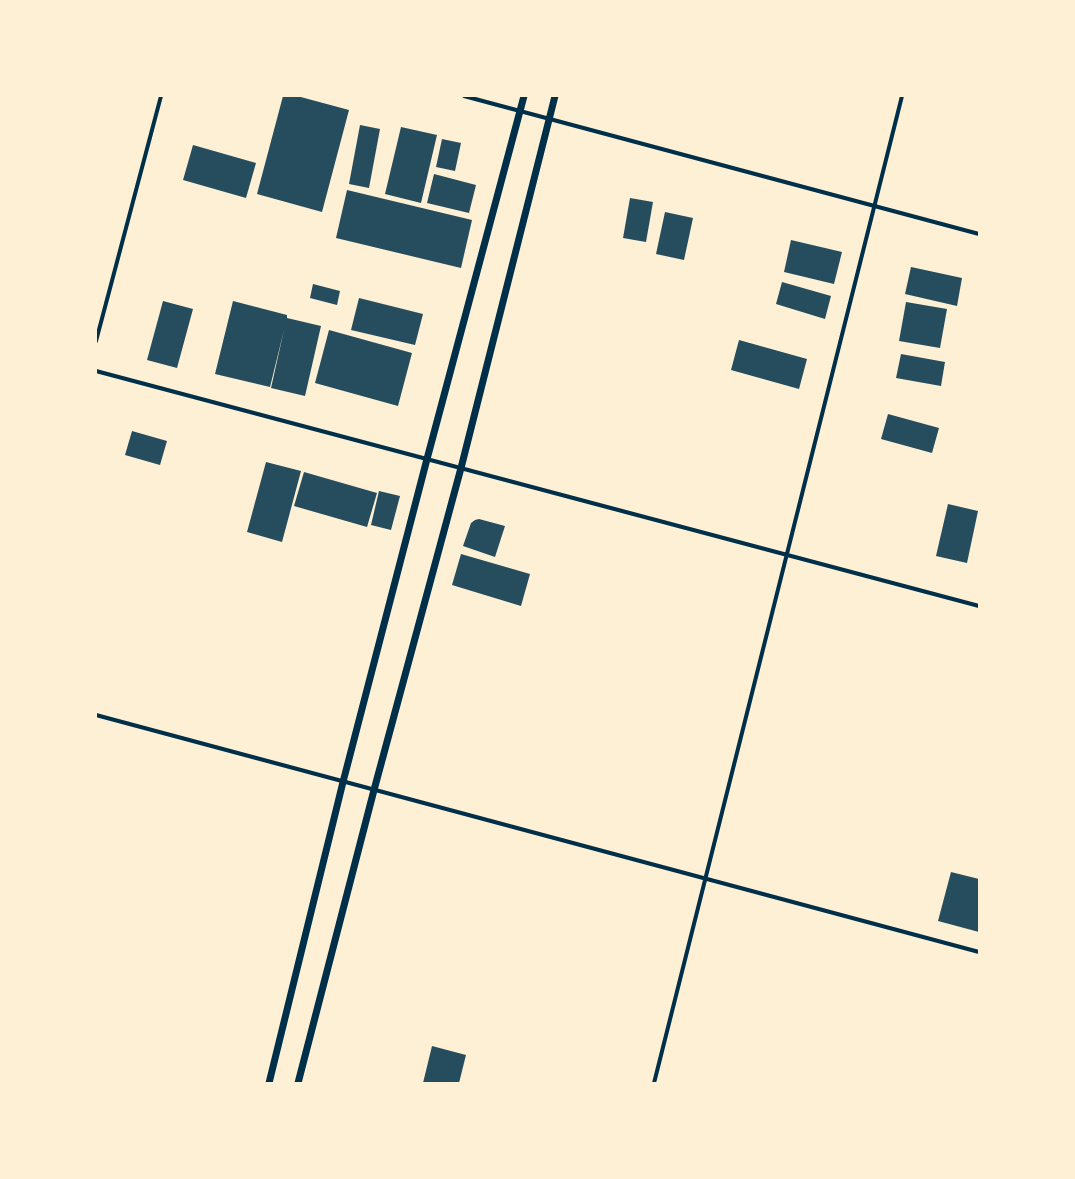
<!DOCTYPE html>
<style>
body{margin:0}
#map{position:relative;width:1075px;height:1179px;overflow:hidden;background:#fdf0d5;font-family:Roboto,sans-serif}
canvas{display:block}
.frame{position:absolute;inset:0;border:97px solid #fdf0d5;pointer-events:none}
</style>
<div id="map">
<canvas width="1075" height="1179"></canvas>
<div class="frame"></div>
</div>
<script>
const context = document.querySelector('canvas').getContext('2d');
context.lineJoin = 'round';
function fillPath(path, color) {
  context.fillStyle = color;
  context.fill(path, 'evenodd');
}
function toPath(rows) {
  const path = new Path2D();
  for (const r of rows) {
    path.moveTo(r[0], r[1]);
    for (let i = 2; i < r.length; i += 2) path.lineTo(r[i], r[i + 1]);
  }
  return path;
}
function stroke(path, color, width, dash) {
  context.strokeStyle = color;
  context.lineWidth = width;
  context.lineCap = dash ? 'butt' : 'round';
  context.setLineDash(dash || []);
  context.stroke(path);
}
const building = toPath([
 [283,96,297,96,349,110,322,212,257,194],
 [360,125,380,129,369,188,349,184],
 [401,127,437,135,421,203,385,194],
 [442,139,461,143,455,171,436,167],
 [193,145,256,163,246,198,183,180],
 [434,174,476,185,469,213,427,203],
 [347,190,472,220,461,268,336,238],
 [630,198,653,202,646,242,623,238],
 [665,212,693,218,684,260,656,254],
 [791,240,842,252,834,284,784,272],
 [911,267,962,278,957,306,905,294],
 [782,282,831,296,825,319,776,304],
 [313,284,340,291,337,305,310,298],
 [359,298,423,314,415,345,351,330],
 [163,301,193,309,177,368,147,360],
 [233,301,287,315,287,318,321,326,305,396,271,388,284,330,270,387,215,374],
 [906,302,947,309,940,348,899,341],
 [329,330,412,353,398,406,315,383],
 [739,340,807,359,799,389,731,370],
 [901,354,945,362,941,386,896,378],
 [888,414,939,428,932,453,881,439],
 [132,431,167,441,160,465,125,455],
 [266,462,301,471,282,542,247,532],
 [304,472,377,493,367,527,294,506],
 [379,491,400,496,391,530,371,525],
 [948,504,978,511,967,563,936,556],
 [479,519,505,526,495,557,463,546,471,523,475,520],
 [461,554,530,574,521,606,452,585],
 [951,872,979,879,979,932,938,921],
 [432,1046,466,1055,459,1083,423,1083]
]);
const minor = toPath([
 [464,96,979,234],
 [96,341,161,96],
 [96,371,979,606],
 [96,715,979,952],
 [654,1083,902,96]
]);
const tertiary = toPath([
 [269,1083,343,782,427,459,524,96],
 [298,1083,374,790,461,468,555,96]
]);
fillPath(building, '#264d5e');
stroke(minor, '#003049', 4);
stroke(tertiary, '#003049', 7);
</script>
